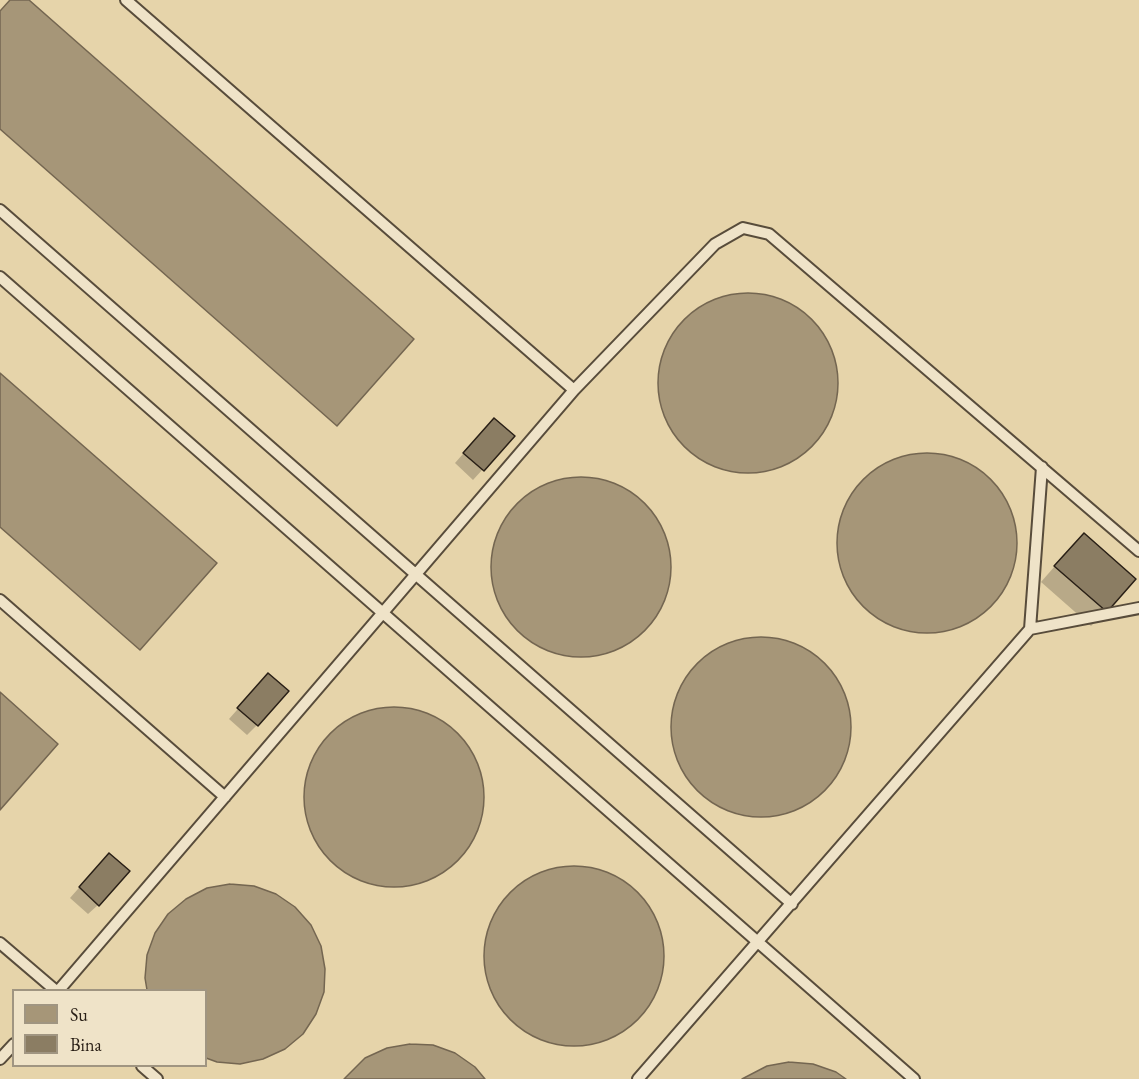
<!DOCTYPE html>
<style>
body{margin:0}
#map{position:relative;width:1139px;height:1079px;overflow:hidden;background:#e6d4aa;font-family:"EB Garamond",serif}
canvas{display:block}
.legend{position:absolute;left:12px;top:989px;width:195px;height:78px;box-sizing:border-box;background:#efe3c8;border:2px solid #a09581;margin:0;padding:8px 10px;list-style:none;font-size:18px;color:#291f16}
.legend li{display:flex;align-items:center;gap:12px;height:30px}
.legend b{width:30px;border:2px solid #a09581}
</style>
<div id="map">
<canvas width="1139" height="1079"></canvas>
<ul class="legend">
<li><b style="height:16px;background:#a69678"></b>Su</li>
<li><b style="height:16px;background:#8b7d63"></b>Bina</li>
</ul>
</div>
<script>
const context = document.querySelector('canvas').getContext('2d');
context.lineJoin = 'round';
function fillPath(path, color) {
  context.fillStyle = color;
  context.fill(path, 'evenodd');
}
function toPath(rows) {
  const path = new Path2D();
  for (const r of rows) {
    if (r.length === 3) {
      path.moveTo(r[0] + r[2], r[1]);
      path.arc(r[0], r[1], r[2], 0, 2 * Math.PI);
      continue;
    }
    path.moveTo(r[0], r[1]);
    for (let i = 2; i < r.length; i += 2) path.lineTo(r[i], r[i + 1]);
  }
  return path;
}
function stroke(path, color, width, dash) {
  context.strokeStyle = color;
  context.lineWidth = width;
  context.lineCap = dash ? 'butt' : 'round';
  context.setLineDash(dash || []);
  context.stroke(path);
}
const water = toPath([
 [10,0,29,0,414,339,337,426,0,129,0,11,10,0],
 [748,383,90],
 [0,373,217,563,140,650,0,527,0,373],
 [927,543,90],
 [581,567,90],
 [761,727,90],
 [0,692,58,744,0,810,0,692],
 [394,797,90],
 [574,956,90],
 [230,884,254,886,276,894,295,907,311,925,321,946,325,969,324,992,316,1014,303,1034,285,1049,263,1059,240,1064,217,1062,206,1058,206,990,147,990,145,978,147,955,155,933,168,914,186,899,207,888,230,884],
 [410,1044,433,1045,455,1053,475,1067,485,1079,344,1079,365,1058,387,1048,410,1044],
 [789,1062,813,1064,836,1072,846,1079,742,1079,767,1066,789,1062]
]);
const shadow = toPath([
 [484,430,513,436,473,480,455,463],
 [1069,550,1106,611,1091,626,1041,582],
 [259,685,257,725,247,735,229,719],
 [100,864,98,905,88,914,70,898]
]);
const building = toPath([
 [494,418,515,436,484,471,463,453,494,418],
 [1084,533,1136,579,1107,612,1054,566,1084,533],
 [268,673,289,691,258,726,237,708,268,673],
 [109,853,130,871,99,906,79,887,109,853]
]);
const lane = toPath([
 [126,0,574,390],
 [0,210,792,904],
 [0,277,914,1079],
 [0,600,225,797],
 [1030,629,1139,608],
 [0,943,55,990],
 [59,990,574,390,715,244,743,228,769,234,1139,551],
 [0,1059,14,1044],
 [142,1066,157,1079],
 [638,1079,1030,629,1042,467]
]);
fillPath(water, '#a69678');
stroke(water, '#746651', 1.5);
fillPath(shadow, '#0003');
fillPath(building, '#8b7d63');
stroke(building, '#291f16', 1.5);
stroke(lane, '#584c3b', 14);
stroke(lane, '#efe3c8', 10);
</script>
